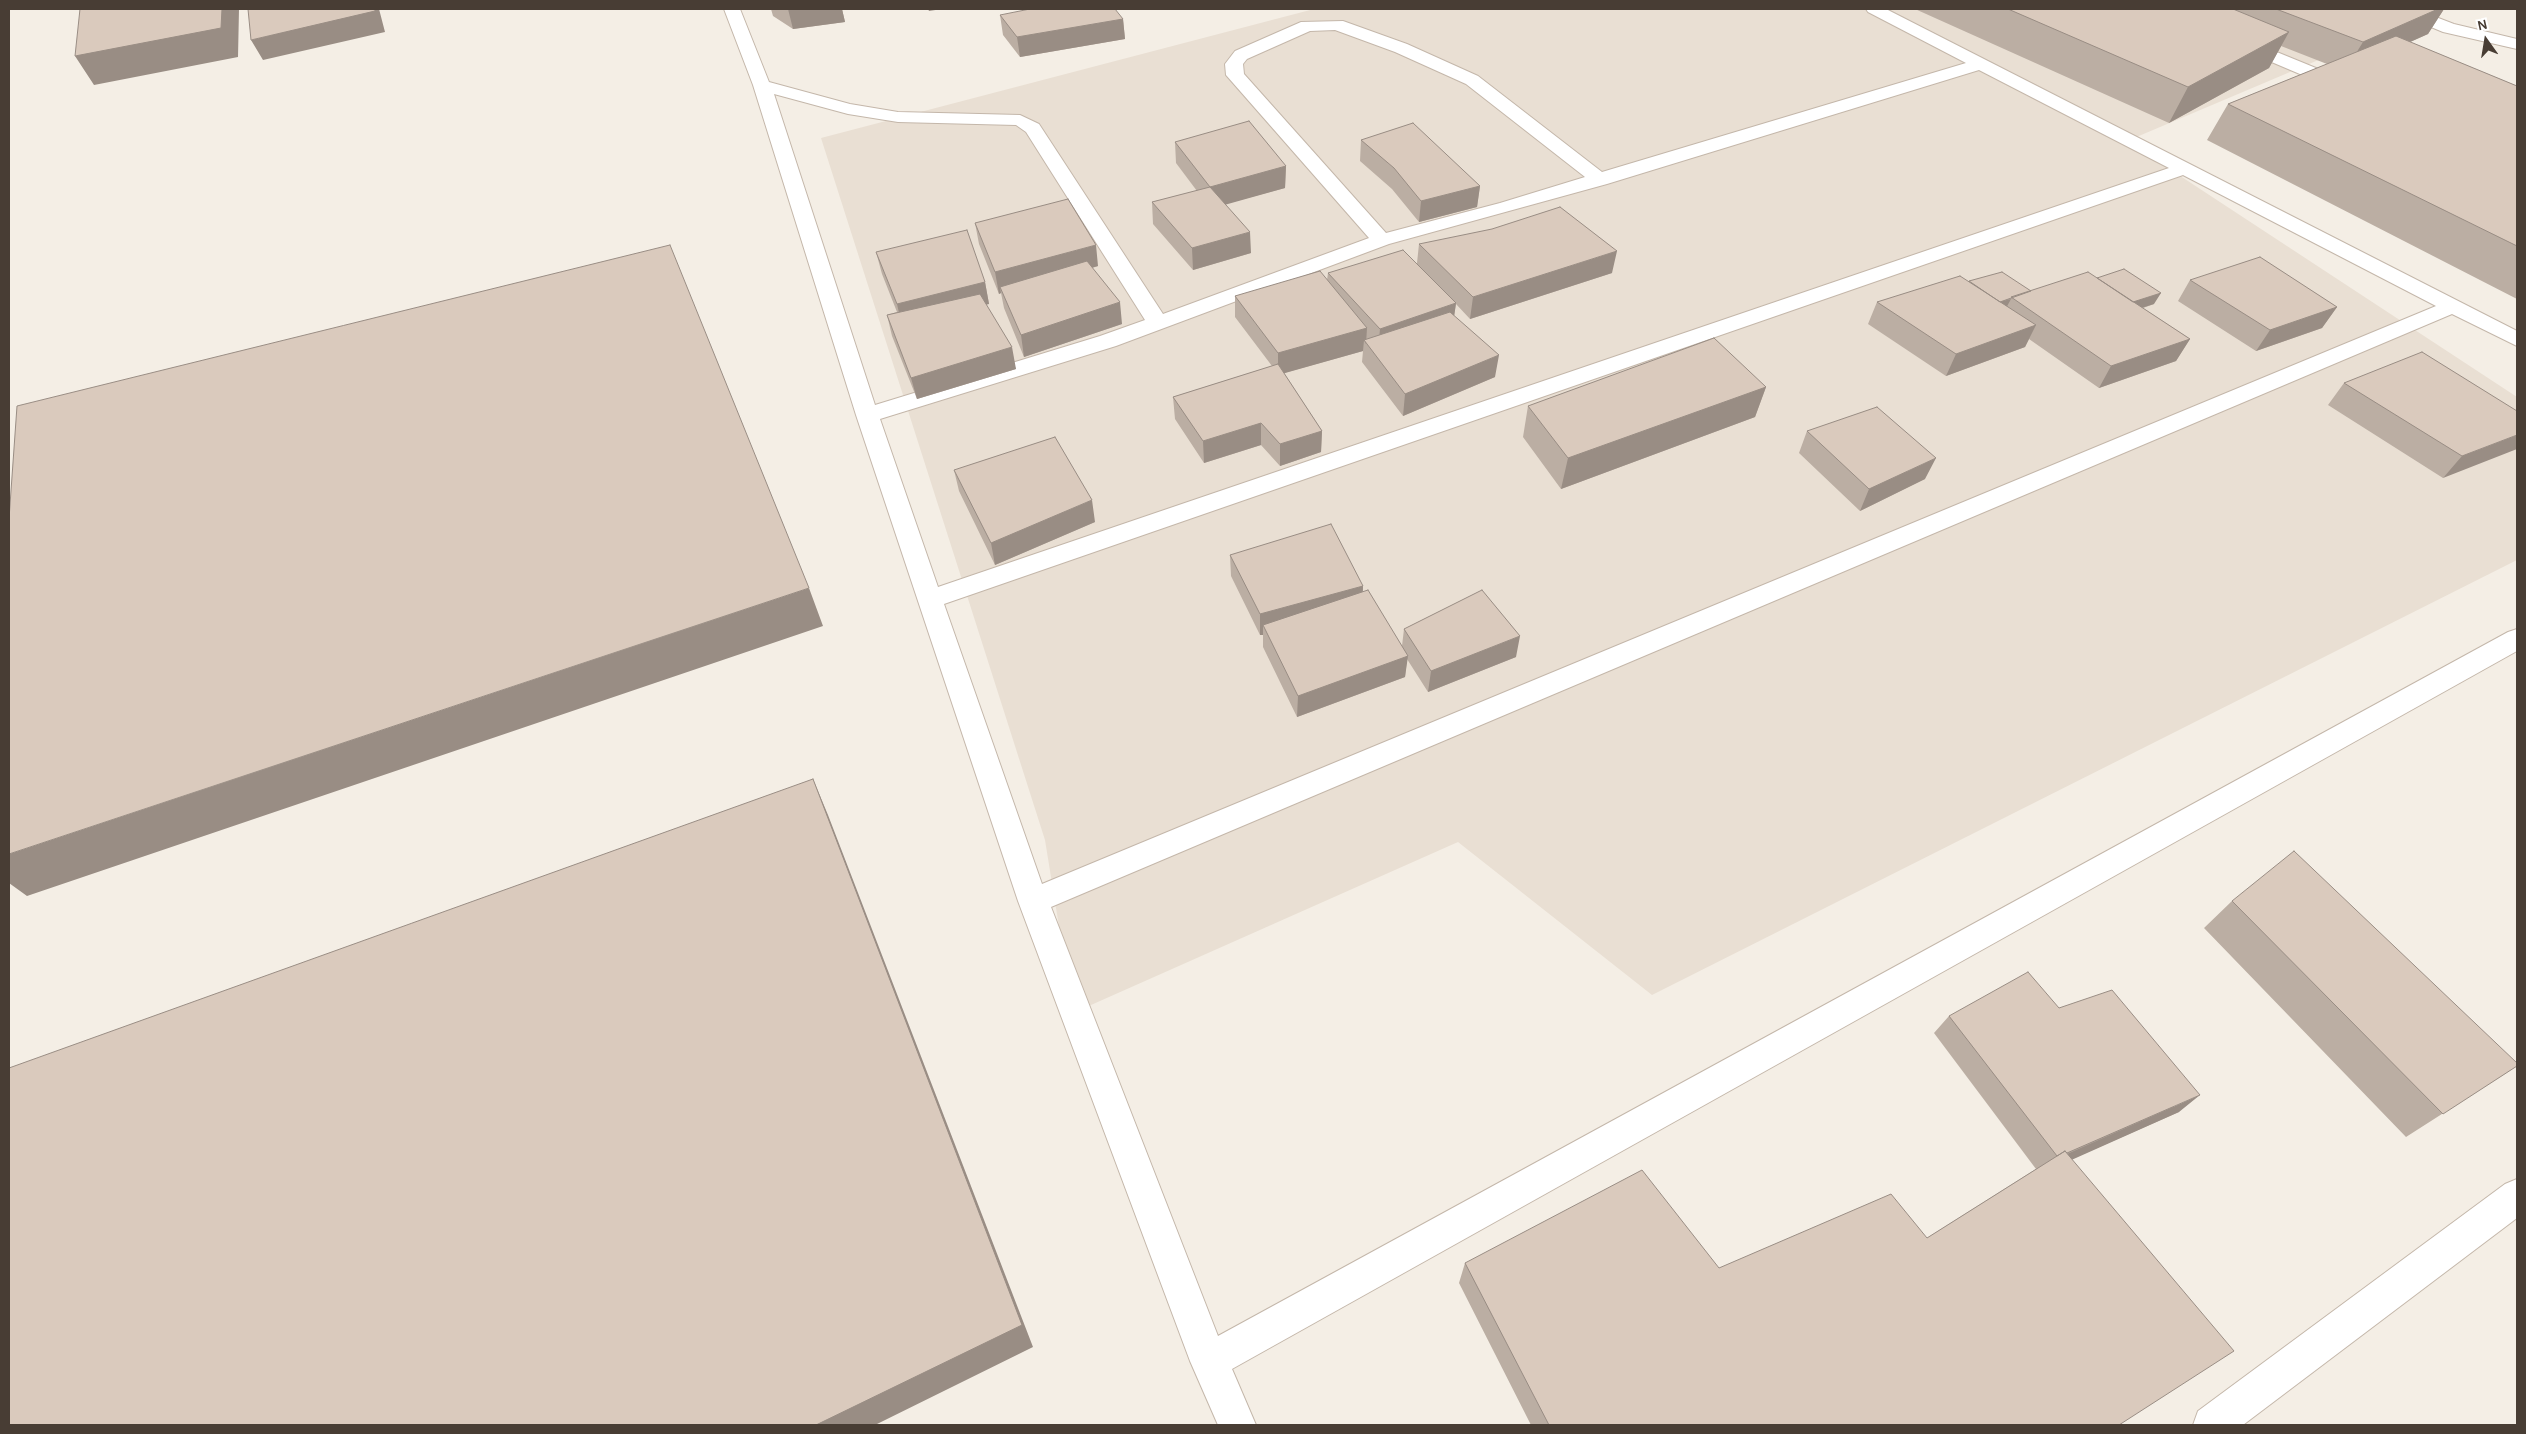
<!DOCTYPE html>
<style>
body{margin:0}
#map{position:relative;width:2526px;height:1434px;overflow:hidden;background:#f4eee5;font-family:Karla,sans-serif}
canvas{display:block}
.frame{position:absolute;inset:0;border:10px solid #483d34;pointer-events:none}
.north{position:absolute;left:2461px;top:15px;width:50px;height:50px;-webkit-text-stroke:4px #fff;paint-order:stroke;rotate:347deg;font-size:14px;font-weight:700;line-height:20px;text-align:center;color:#483d34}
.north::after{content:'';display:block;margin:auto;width:18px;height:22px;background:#483d34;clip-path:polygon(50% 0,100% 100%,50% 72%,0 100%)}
</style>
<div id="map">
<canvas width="2526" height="1434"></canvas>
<div class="frame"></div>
<div class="north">N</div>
</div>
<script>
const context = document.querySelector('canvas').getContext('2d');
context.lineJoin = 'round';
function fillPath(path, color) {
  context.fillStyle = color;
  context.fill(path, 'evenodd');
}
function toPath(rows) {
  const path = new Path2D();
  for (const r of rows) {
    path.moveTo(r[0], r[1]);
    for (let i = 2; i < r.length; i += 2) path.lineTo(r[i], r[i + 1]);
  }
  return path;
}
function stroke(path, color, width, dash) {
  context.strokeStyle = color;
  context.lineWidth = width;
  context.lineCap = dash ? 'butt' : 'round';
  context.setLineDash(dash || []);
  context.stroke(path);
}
const residential = toPath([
 [1314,9,2439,9,2127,141,2517,397,2517,560,1652,995,1458,842,1073,1013,1045,840,821,138]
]);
const street = toPath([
 [724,9,740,9,769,82,850,104,898,112,1020,115,1039,124,1163,314,1369,238,1226,75,1225,64,1235,51,1301,22,1343,21,1407,44,1478,76,1602,172,1966,63,1868,12,1866,9,1886,9,2517,331,2517,346,2452,314,1051,907,1218,1336,2508,632,2517,629,2517,651,1232,1369,1256,1425,1218,1425,1190,1361,1018,901,856,415,753,85,724,9],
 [1335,30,1395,52,1466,84,1585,177,1500,203,1386,233,1244,74,1243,64,1247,59,1310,31,1335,30],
 [1979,70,2169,168,938,587,880,419,1116,346,1389,244,1607,184,1979,70],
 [774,94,848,114,898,122,1016,125,1026,132,1145,320,1100,336,875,405,774,94],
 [2183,175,2436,306,1042,884,944,604,2183,175],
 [2393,9,2415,9,2454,24,2517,39,2517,49,2443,32,2395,12,2393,9],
 [2240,37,2333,75,2336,79,2333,83,2327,84,2321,83,2234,46,2232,42,2234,38,2240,37],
 [2517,1179,2517,1218,2243,1425,2193,1425,2198,1411,2505,1184,2517,1179]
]);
const wall = toPath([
 [771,9,842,9,845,22,793,29,773,16],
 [1915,9,2444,9,2428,34,2410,42,2517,86,2517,299,2207,140,2228,104,2327,64,2281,46,2269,68,2169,123],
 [1000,15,1123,19,1125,39,1020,57,1003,35],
 [1361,140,1480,186,1477,207,1419,222,1392,189,1360,161],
 [1175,142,1286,166,1285,188,1225,204,1251,253,1193,270,1153,224,1152,202,1197,191,1176,163],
 [975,223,1098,266,1092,268,1122,324,1024,357,1004,308,1001,293,999,294,979,244],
 [1419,244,1612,273,1470,319,1456,304,1454,316,1495,377,1403,416,1362,362,1363,351,1284,373,1322,431,1321,452,1280,466,1261,445,1204,463,1175,419,1173,397,1272,366,1235,317,1235,296,1327,280,1328,273,1417,263],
 [876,252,985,282,989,304,986,304,1016,369,917,399,892,336,887,315,897,312,882,274],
 [2097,278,2154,304,2143,308,2190,339,2176,361,2099,388,2029,339,2025,347,1946,376,1868,324,1877,302,1969,281,2031,291],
 [2190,280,2337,307,2322,328,2256,351,2178,301],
 [2344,383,2517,411,2443,478,2328,405],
 [1766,387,1755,417,1561,489,1523,437,1528,406],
 [1807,431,1925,479,1860,511,1799,453],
 [954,470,1095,522,995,565,959,491],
 [1230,555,1363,586,1363,592,1402,646,1404,629,1516,657,1428,692,1407,659,1405,677,1297,717,1263,647,1263,635,1260,635,1231,576],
 [2232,901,2517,1066,2406,1137,2204,928],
 [2059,1008,2179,1112,2072,1159,2119,1425,1531,1425,1459,1283,1465,1263,1719,1268,1927,1238,2036,1169,1934,1033,1949,1016]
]);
const shadedWall = toPath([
 [222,9,239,9,238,57,94,85,75,56],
 [375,9,379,9,385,32,263,60,251,40],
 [788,9,842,9,845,22,793,29],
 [928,9,942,9,929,11],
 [2438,9,2444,9,2428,34,2345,71,2363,42],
 [1123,19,1125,39,1020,57,1017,37],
 [2289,32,2269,68,2169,123,2188,87],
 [1286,166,1285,188,1210,209,1210,187],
 [1480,186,1477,207,1419,222,1421,201],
 [1250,232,1251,253,1193,270,1192,248],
 [1096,245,1098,266,1003,293,1000,287,1001,293,999,294,995,272],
 [1617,251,1612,273,1470,319,1473,297],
 [985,282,989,304,902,326,897,304],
 [2161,293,2154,304,2113,317,2119,306],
 [2011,299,2005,310,1999,302],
 [1120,302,1122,324,1024,357,1021,335],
 [1456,303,1453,324,1378,351,1380,329],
 [2337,307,2322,328,2256,351,2270,330],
 [2036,325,2025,347,1946,376,1956,354],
 [1367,328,1366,344,1364,340,1363,351,1278,375,1278,353],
 [2190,339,2176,361,2099,388,2111,366],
 [1012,347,1016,369,917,399,911,378],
 [1499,355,1495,377,1403,416,1405,394],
 [1766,387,1755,417,1561,489,1568,458],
 [1261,423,1261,445,1204,463,1203,441],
 [1322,431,1321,452,1280,466,1280,444],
 [2517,435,2517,449,2443,478,2462,456],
 [1936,458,1925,479,1860,511,1869,489],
 [1092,500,1095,522,995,565,991,543],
 [1363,586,1362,607,1263,625,1263,635,1260,635,1260,614],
 [809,588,823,626,27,896,9,883,9,854],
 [1520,636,1516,657,1428,692,1431,671],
 [1408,656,1405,677,1297,717,1298,696],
 [813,779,828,815,1033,1347,875,1425,816,1425],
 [2200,1095,2179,1112,2040,1174,2058,1158]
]);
const building = toPath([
 [80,9,222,9,221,28,75,56,80,9],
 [248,9,375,9,375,11,251,40,248,9],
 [1030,9,1115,9,1123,19,1017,37,1000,15,1030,9],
 [2008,9,2233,9,2289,32,2188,87,2008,9],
 [2276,9,2438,9,2363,42,2276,9],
 [2396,36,2517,86,2517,246,2228,104,2396,36],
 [1249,121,1286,166,1210,187,1175,142,1249,121],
 [1413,123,1480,186,1421,201,1394,168,1361,140,1413,123],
 [1210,187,1250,232,1192,248,1152,202,1210,187],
 [1068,199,1096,245,995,272,975,223,1068,199],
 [1560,207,1617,251,1473,297,1419,244,1492,229,1560,207],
 [967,230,985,282,897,304,876,252,967,230],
 [670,245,809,588,9,854,9,519,17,406,670,245],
 [1403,250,1456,303,1380,329,1328,273,1403,250],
 [2260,257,2337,307,2270,330,2190,280,2260,257],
 [1087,261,1120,302,1021,335,1000,287,1087,261],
 [2124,269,2161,293,2133,302,2097,278,2124,269],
 [1320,271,1367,328,1278,353,1235,296,1320,271],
 [2002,272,2031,291,2000,302,1969,281,2002,272],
 [2088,272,2190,339,2111,366,2011,297,2088,272],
 [1960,276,2036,325,1956,354,1877,302,1960,276],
 [980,294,1012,347,911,378,887,315,980,294],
 [1450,312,1499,355,1405,394,1364,340,1450,312],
 [1714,338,1766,387,1568,458,1528,406,1714,338],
 [2422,352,2517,411,2517,435,2462,456,2344,383,2422,352],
 [1278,364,1322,431,1280,444,1261,423,1203,441,1173,397,1278,364],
 [1877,407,1936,458,1869,489,1807,431,1877,407],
 [1055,437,1092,500,991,543,954,470,1055,437],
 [1331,524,1363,586,1260,614,1230,555,1331,524],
 [1368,590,1408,656,1298,696,1263,625,1368,590],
 [1482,590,1520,636,1431,671,1404,629,1482,590],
 [813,779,1022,1325,816,1425,9,1425,9,1068,813,779],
 [2294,851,2517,1063,2517,1066,2443,1114,2232,901,2294,851],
 [2028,972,2059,1008,2112,990,2200,1095,2067,1153,2065,1151,2057,1156,1949,1016,2028,972],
 [2065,1151,2234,1351,2119,1425,1549,1425,1465,1263,1642,1170,1719,1268,1891,1194,1927,1238,2065,1151]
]);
fillPath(residential, '#e9dfd3');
stroke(street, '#c4b7aa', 2);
fillPath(street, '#fff');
fillPath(wall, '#bbaea3');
fillPath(shadedWall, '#998d84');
fillPath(building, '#dacabd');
stroke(building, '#998d84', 1);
</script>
